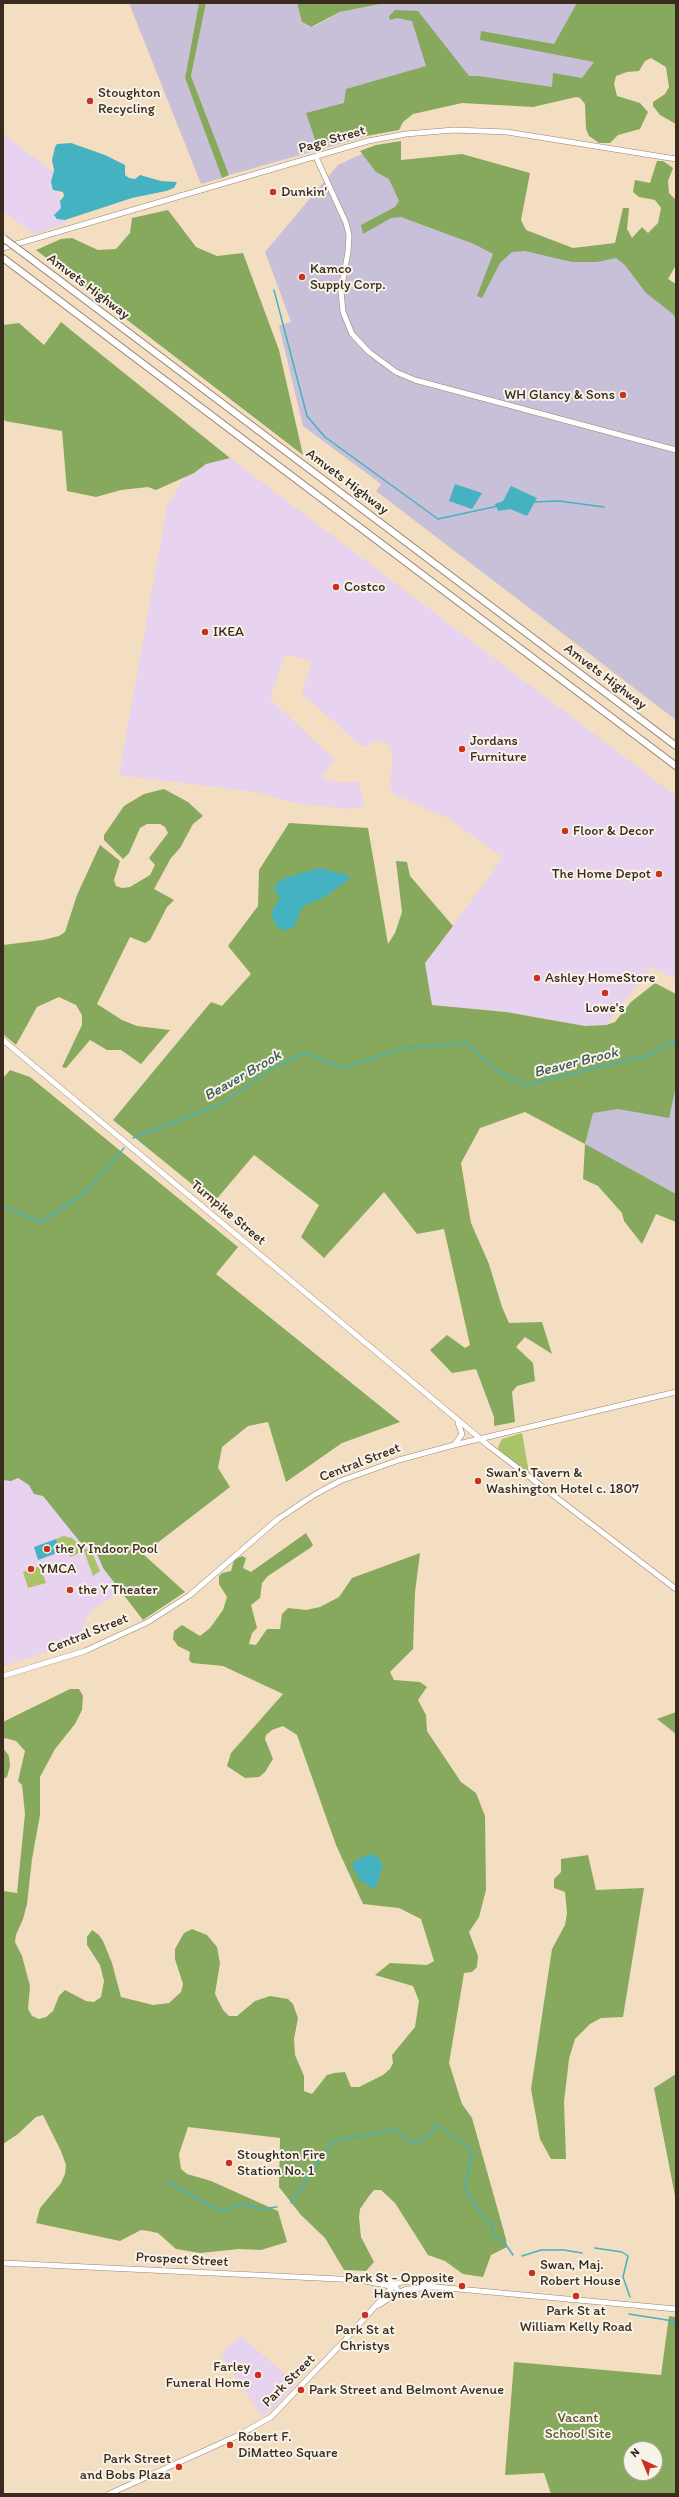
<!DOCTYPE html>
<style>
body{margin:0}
#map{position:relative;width:679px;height:2497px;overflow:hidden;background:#f4dec1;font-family:Itim,sans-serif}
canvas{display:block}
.frame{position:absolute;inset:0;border:4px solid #3b2a1e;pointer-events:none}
.north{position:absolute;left:623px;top:2441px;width:40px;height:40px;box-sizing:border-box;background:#f7f3e8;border:1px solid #aca397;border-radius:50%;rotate:316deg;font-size:11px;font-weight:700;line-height:16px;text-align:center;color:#3b2a1e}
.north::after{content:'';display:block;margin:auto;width:14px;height:18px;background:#c8321e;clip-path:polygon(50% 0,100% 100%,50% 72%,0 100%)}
</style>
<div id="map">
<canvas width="679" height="2497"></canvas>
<div class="frame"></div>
<div class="north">N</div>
</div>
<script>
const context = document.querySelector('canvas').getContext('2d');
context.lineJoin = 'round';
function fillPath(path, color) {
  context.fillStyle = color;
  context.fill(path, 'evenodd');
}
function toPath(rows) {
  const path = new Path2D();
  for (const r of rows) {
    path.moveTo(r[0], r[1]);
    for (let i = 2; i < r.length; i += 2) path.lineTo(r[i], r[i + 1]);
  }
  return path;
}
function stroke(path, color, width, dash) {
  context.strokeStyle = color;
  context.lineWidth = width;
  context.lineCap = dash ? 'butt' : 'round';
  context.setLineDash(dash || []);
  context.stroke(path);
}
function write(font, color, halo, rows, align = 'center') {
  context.font = font + ' Itim,sans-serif';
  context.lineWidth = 4;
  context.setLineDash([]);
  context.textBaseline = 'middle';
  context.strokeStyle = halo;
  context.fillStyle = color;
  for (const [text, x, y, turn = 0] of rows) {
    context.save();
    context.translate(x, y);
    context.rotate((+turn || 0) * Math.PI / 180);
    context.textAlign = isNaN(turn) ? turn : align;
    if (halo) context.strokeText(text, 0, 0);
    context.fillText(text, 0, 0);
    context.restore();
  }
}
const built = toPath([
 [3,134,52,171,67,223,34,234,3,211],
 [230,458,676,796,676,979,651,967,606,1025,585,1026,506,1012,432,1005,425,963,503,858,450,819,393,794,390,784,393,754,389,745,377,740,365,747,352,740,351,737,302,693,312,661,285,654,270,699,334,759,321,779,348,783,359,781,364,806,349,809,295,803,256,792,119,775,167,507,186,475,212,461],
 [18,1478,27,1483,34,1491,43,1496,83,1544,95,1549,103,1568,122,1590,91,1610,77,1642,3,1666,3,1480],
 [241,2336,296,2384,275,2407,262,2417,221,2353]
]);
const industrial = toPath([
 [129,3,199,3,185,78,222,178,201,184],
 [206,3,297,3,302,22,309,27,315,26,341,12,385,3,589,3,609,37,600,86,560,93,350,100,361,138,229,175,191,76],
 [370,150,410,187,572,251,617,243,676,304,676,720,376,491,381,484,303,426,279,326,291,322,265,252,338,165],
 [676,1074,676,1194,585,1145,592,1113]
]);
const green = toPath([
 [522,1433,529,1473,499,1451,498,1447,502,1439],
 [63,1536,72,1538,83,1548,91,1550,100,1571,93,1576,84,1551,70,1557,68,1549,60,1552,56,1539],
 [40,1566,46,1583,28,1588,23,1572]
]);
const forest = toPath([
 [199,3,206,3,191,76,229,175,222,178,185,78],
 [297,3,385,3,340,12,311,27,302,22],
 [577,3,676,3,676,124,660,115,653,106,653,102,665,94,669,87,666,67,651,58,645,61,639,71,627,72,616,76,614,84,617,96,640,103,648,112,640,129,618,135,610,143,599,143,589,136,586,129,585,104,580,98,576,97,533,107,462,103,413,114,403,122,399,130,317,145,306,113,344,103,346,89,426,66,412,21,397,18,390,20,389,16,395,10,418,11,469,76,478,76,552,87,553,73,582,78,594,62,480,40,481,31,554,44],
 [401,141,401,160,462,154,530,173,521,220,526,230,573,248,615,243,623,208,629,208,627,229,632,238,642,227,648,233,658,223,661,208,655,200,639,197,633,192,635,180,650,183,657,161,663,161,673,168,668,181,669,193,676,200,676,265,668,279,676,284,676,319,673,314,646,293,625,265,616,258,597,262,572,262,525,251,512,252,500,263,482,298,477,296,493,254,474,244,401,217,391,218,363,234,361,225,395,207,399,201,389,179,376,172,360,151,376,145],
 [168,210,196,247,217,256,243,253,279,350,303,455,36,250,61,239,72,238,98,250,116,249,130,233,132,218],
 [61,322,103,356,230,458,206,464,194,473,156,490,148,487,121,490,96,497,67,491,62,431,5,421,3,417,3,325,19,323,44,345],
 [164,789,188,802,203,816,193,824,180,848,171,858,154,889,174,900,167,907,150,940,145,943,130,937,97,1004,122,1020,137,1026,170,1030,141,1064,121,1050,107,1050,90,1040,66,1068,62,1067,82,1025,82,1015,76,1005,59,997,37,1007,16,1045,3,1034,3,945,43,940,59,936,65,932,77,895,100,845,120,861,114,880,116,886,122,888,130,887,150,875,155,865,149,858,168,833,165,827,160,824,147,824,140,828,129,853,123,859,104,840,104,835,124,806,144,794],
 [289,823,368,828,388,944,395,933,402,912,396,861,407,862,410,876,453,926,425,963,432,1005,506,1012,585,1026,606,1025,615,1022,631,1002,655,983,676,994,676,1086,669,1118,618,1109,593,1113,585,1144,676,1194,676,1222,656,1214,642,1244,624,1221,622,1213,598,1186,583,1179,585,1144,525,1112,480,1128,461,1163,471,1223,489,1264,502,1307,509,1323,542,1322,552,1354,525,1337,516,1347,533,1363,535,1381,517,1386,512,1392,515,1422,494,1426,494,1417,476,1369,452,1373,430,1350,447,1335,465,1348,470,1345,444,1229,417,1234,384,1192,324,1258,301,1237,319,1205,254,1155,214,1202,113,1120,211,1002,222,1006,251,974,228,946,258,906,259,870],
 [10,1070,30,1077,238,1247,216,1274,400,1422,342,1443,286,1482,268,1422,248,1426,222,1447,218,1468,230,1487,143,1554,185,1592,143,1620,103,1568,95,1549,80,1542,43,1496,34,1494,29,1485,18,1478,11,1481,3,1480,3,1078],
 [306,1533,313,1545,310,1548,268,1576,262,1583,260,1598,251,1605,257,1628,252,1633,249,1644,256,1645,267,1629,280,1629,282,1614,288,1608,306,1610,320,1607,339,1597,352,1578,420,1553,415,1592,413,1649,390,1672,394,1680,420,1682,427,1687,418,1700,426,1715,427,1731,461,1782,476,1793,485,1816,486,1890,479,1917,469,1932,478,1956,477,1967,472,1972,464,1973,449,2063,462,2104,472,2118,506,2239,507,2247,491,2255,483,2277,463,2274,445,2261,428,2255,395,2203,381,2190,374,2190,369,2196,360,2209,359,2217,361,2237,374,2262,366,2271,344,2270,325,2238,301,2215,279,2187,280,2138,188,2127,179,2154,181,2169,187,2174,211,2181,278,2211,287,2242,261,2250,239,2249,200,2253,176,2249,158,2233,149,2231,141,2230,120,2241,36,2223,40,2208,61,2183,65,2174,66,2165,61,2151,43,2115,36,2117,18,2134,3,2144,3,1891,17,1893,25,1814,22,1785,18,1781,25,1751,16,1741,5,1738,3,1741,3,1722,70,1689,79,1689,83,1696,82,1710,75,1724,55,1749,40,1777,40,1815,32,1859,27,1904,23,1919,16,1935,15,1942,22,1956,30,1986,28,2009,32,2016,39,2019,46,2017,53,2011,59,1996,65,1990,86,2001,94,2002,101,1997,104,1981,100,1965,87,1945,87,1937,92,1930,99,1935,103,1941,112,1963,121,1997,153,2005,169,2003,181,1992,183,1984,175,1959,175,1949,184,1933,192,1929,207,1935,217,1947,220,1963,215,1994,223,2010,229,2016,237,2016,255,2001,270,1996,288,1999,293,2004,298,2018,294,2039,295,2055,304,2076,304,2091,312,2094,327,2075,334,2073,345,2072,351,2087,359,2087,383,2075,390,2069,393,2063,392,2055,415,2027,419,2001,413,1986,375,1975,390,1963,427,1965,434,1961,421,1919,399,1908,363,1904,336,1845,297,1735,283,1726,272,1730,266,1735,265,1739,273,1759,265,1772,259,1777,245,1778,227,1766,231,1753,283,1694,223,1666,192,1663,189,1660,190,1652,178,1646,173,1639,174,1631,182,1625,200,1636,210,1628,223,1610,227,1597,219,1584,219,1576,222,1573,231,1571,234,1560,242,1556,246,1558,243,1568,251,1572],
 [676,1712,676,1734,657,1719],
 [3,1748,9,1756,10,1766,7,1777,3,1779],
 [588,1855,596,1890,644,1888,623,2017,601,2018,590,2024,575,2039,569,2059,564,2102,566,2159,551,2159,540,2139,531,2089,552,1949,565,1925,567,1913,565,1892,554,1888,554,1879,561,1872,561,1859],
 [676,2074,676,2201,654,2088],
 [669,2316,676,2317,676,2494,551,2494,544,2473,505,2475,514,2362,661,2375],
 [631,2449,655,2449,655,2473,631,2473]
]);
const water = toPath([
 [71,143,105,155,125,165,125,175,129,178,135,179,140,175,161,181,177,182,174,188,166,191,132,198,65,220,57,219,54,215,61,208,60,201,64,196,63,192,53,190,51,182,54,170,52,160,55,147,57,144],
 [455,484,482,493,472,509,449,501],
 [511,486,537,498,527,516,510,509,498,511,495,504,503,501],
 [320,868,347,875,350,879,323,898,303,906,294,927,285,931,276,926,271,914,280,897,274,890,277,883,284,878],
 [56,1539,60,1552,38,1560,34,1547],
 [369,1854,376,1856,383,1865,377,1885,374,1889,361,1881,352,1866,355,1861]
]);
const stream = toPath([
 [274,290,307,416,325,437,438,519,498,506],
 [533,502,559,501,604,507],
 [133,1138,223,1103,271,1069,306,1053,342,1068,408,1047,466,1043,498,1071,525,1085,646,1056,676,1040],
 [3,1206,41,1222,85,1193,124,1148],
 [166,2181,220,2211,245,2204,260,2209,277,2207],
 [291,2203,333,2141,396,2130,412,2143,425,2139,437,2125,472,2150,465,2189,472,2202,493,2227,492,2234,504,2242,513,2255],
 [595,2248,622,2252,628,2256,623,2277,630,2297],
 [522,2256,541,2250,564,2250,582,2253],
 [629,2314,673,2321,676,2325]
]);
const secondary = toPath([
 [316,157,346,223,349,235,348,252,341,291,343,312,352,334,369,352,396,372,415,380,676,450],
 [3,248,368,141,406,134,454,130,507,132,676,159],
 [3,1040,489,1446,676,1589],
 [455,1444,462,1434,458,1423],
 [3,1676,85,1651,148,1622,190,1595,278,1519,314,1495,340,1481,399,1460,454,1445,676,1392],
 [3,2263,360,2280,390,2286,402,2282,419,2282,436,2287],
 [365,2279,390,2280,399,2292],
 [379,2305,397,2293,407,2289,436,2287,676,2309],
 [109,2494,237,2436,271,2417,345,2340,395,2284]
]);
const highway = toPath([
 [26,255,676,746],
 [3,258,676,766]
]);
const highwayBridge = toPath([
 [3,238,26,255]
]);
const markers = [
 [90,101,4,"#c8321e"],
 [273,192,4,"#c8321e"],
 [302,277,4,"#c8321e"],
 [623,395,4,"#c8321e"],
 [336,587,4,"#c8321e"],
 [205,632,4,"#c8321e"],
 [462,749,4,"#c8321e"],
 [565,831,4,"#c8321e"],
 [659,874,4,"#c8321e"],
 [537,978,4,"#c8321e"],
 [605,993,4,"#c8321e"],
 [478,1481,4,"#c8321e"],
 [47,1549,4,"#c8321e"],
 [31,1569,4,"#c8321e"],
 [70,1590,4,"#c8321e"],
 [229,2163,4,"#c8321e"],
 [532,2273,4,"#c8321e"],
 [462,2286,4,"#c8321e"],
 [576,2296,4,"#c8321e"],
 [365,2315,4,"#c8321e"],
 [258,2375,4,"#c8321e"],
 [301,2390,4,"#c8321e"],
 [230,2445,4,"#c8321e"],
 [179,2467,4,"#c8321e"]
];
const poiNames = [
 ["Stoughton",98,93],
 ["Recycling",98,109],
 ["Dunkin'",281,192],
 ["Kamco",310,269],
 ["Supply Corp.",310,285],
 ["WH Glancy & Sons",615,395,"right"],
 ["Costco",344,587],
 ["IKEA",213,632],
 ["Jordans",470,741],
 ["Furniture",470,757],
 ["Floor & Decor",573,831],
 ["The Home Depot",651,874,"right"],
 ["Ashley HomeStore",545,978],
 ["Lowe's",605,1008,"center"],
 ["Swan's Tavern &",486,1473],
 ["Washington Hotel c. 1807",486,1489],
 ["the Y Indoor Pool",55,1549],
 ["YMCA",39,1569],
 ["the Y Theater",78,1590],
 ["Stoughton Fire",237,2155],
 ["Station No. 1",237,2171],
 ["Swan, Maj.",540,2265],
 ["Robert House",540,2281],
 ["Park St - Opposite",454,2278,"right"],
 ["Haynes Avem",454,2294,"right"],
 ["Park St at",576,2311,"center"],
 ["William Kelly Road",576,2327,"center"],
 ["Park St at",365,2330,"center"],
 ["Christys",365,2346,"center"],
 ["Farley",250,2367,"right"],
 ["Funeral Home",250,2383,"right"],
 ["Park Street and Belmont Avenue",309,2390],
 ["Robert F.",238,2437],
 ["DiMatteo Square",238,2453],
 ["Park Street",171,2459,"right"],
 ["and Bobs Plaza",171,2475,"right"]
];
const streetNames = [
 ["Page Street",332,140,-16],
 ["Amvets Highway",88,287,37],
 ["Amvets Highway",347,482,37],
 ["Amvets Highway",605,677,37],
 ["Turnpike Street",228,1213,40],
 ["Central Street",360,1463,-21],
 ["Central Street",88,1634,-22],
 ["Prospect Street",182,2260,3],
 ["Park Street",289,2381,-45]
];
const parkNames = [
 ["Vacant",578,2418],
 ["School Site",578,2434]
];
const waterNames = [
 ["Beaver Brook",576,1063,-14],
 ["Beaver Brook",243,1076,-30]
];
fillPath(built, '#e7d2ef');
fillPath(industrial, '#c8bfd8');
fillPath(green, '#aac369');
fillPath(forest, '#87a95d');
fillPath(water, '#44b2c1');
stroke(stream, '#44b2c1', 1.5);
stroke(secondary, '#988470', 6);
stroke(highway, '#988470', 8);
stroke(secondary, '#fff', 5);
stroke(highway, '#fff', 6);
stroke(highwayBridge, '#988470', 8, []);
stroke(highwayBridge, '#fff', 6);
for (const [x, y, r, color] of markers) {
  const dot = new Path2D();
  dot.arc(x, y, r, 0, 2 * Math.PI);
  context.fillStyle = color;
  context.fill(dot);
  stroke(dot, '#f7f3e8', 1.5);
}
write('14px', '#3b2a1e', '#f7f3e8', poiNames, 'left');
write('14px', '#3b2a1e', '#f7f3e8', streetNames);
write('14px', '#5c5834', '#f7f3e8', parkNames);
write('italic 15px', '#3e5a57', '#f7f3e8', waterNames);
</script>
